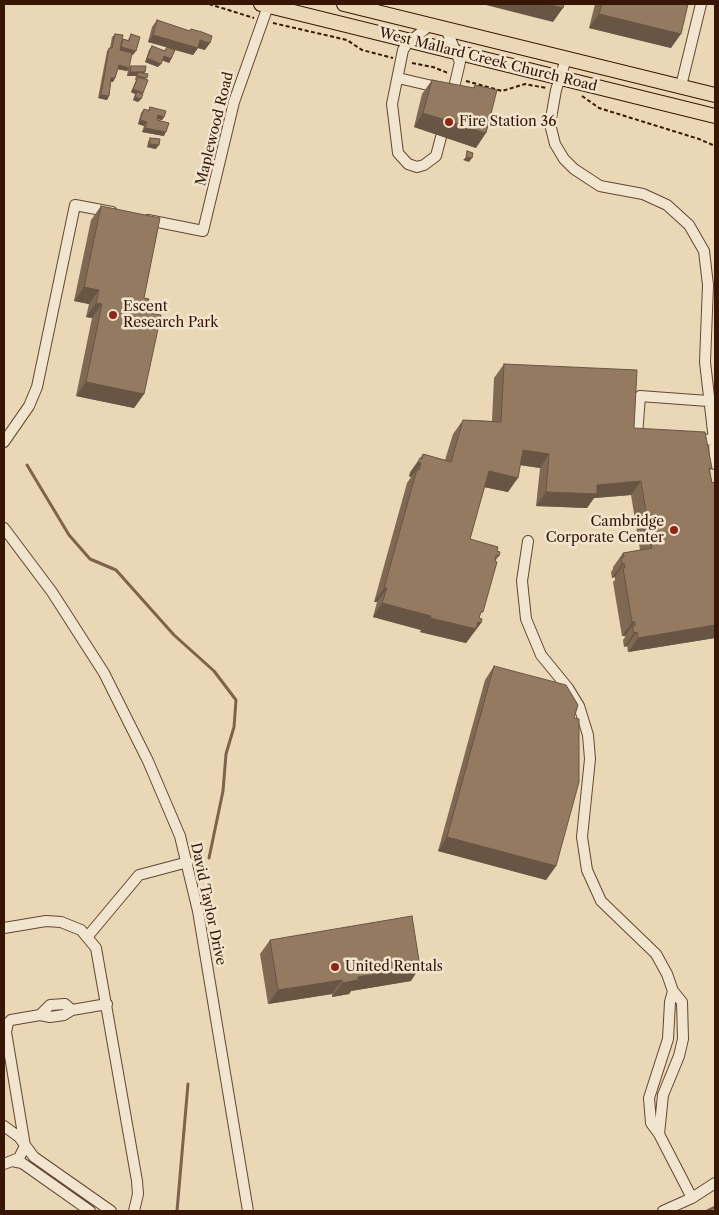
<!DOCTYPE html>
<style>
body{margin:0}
#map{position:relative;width:719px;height:1215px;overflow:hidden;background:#ead7b5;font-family:"Libre Caslon Text",serif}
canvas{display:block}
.frame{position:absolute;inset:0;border:5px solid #371605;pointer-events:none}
</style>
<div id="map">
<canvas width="719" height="1215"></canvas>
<div class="frame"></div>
</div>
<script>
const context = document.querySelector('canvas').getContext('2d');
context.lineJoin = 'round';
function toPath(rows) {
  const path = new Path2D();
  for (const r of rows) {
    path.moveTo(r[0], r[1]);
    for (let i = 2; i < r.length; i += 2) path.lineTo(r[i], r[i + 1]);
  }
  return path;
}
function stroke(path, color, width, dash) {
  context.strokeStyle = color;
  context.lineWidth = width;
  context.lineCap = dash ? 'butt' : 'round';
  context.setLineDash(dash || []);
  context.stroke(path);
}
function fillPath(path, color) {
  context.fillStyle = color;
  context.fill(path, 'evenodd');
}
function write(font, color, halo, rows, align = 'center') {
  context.font = font + ' "Libre Caslon Text",serif';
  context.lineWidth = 5;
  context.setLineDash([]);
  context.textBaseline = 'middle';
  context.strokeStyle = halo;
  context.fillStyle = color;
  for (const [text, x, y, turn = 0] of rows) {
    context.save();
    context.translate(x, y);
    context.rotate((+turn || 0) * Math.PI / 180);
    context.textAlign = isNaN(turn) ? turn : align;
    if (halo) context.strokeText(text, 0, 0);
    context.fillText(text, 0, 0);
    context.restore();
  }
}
const stream = toPath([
 [27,465,69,535,90,559,116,570,174,635,214,671,236,700,234,727,226,754,223,791,209,858],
 [177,1211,188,1084],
 [707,1211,715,1207]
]);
const path = toPath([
 [209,4,254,18],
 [273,23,347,40,362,50,393,58],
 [412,63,433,67,448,73],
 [466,81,502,91,525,84,546,88],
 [582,96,599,108,699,139,715,146]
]);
const minor = toPath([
 [430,25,407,44,403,50,392,104,398,153,408,164,417,167,424,165,436,156,441,137],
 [446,29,460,62,452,96],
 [566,59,556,90,550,124,555,144,564,159,574,169,600,186,643,194,667,205,689,225,704,251,708,285,705,362,714,440,694,439],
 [398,78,441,88],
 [681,86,701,4],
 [148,220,203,231,234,102,268,6],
 [645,435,637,435,640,396,708,401],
 [714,440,715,464],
 [4,442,29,406,37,387,75,205,112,212],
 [4,528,52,592,104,673,148,761,180,836,198,911,248,1211],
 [528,541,522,581,526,619,541,655,568,688,579,706,588,735,590,759,582,837,587,870,601,901,656,954,667,974,673,991,682,1002,683,1039,679,1056,663,1095,659,1134,651,1123,649,1098,668,1039,670,1002,673,991],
 [4,928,46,921,61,922,81,930,96,948,137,1181,138,1194,134,1211],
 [88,936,139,875,188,862],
 [72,1010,107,1004],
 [4,1126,19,1137,34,1157,111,1211],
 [659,1134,692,1198],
 [12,1161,22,1163,90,1211],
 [4,1164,19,1158,25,1146,6,1032,8,1023,11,1020,40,1015,50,1017,64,1015,72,1010,65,1004,50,1005,40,1015],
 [663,1211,692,1198,715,1183]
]);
const major = toPath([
 [261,4,715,116],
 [344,4,715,95]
]);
const wall = toPath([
 [595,4,688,4,671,48,589,28],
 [157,20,190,31,191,29,205,50,198,48,193,55,175,50,171,59,169,63,162,60,158,67,145,62,149,50,152,46,164,51,167,47,148,42,152,27],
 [115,34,121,42,123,39,128,40,131,34,133,55,132,54,127,71,118,69,115,78,113,82,111,82,109,96,107,100,98,98,107,51,109,48,110,48,112,37],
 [131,66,144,74,146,80,141,99,138,102,133,100,135,94,131,92,136,80,135,80,136,76,127,76,128,69],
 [432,80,473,88,475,85,476,148,414,127,422,94],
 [150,107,164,117,162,120,157,119,164,136,142,132,144,126,138,124,141,113,144,109,148,110],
 [150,138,156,149,147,147,148,142],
 [101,206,144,298,146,312,144,394,134,408,76,396,92,318,86,317,89,304,74,301,91,220],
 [504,364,712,468,710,471,712,483,715,485,715,638,628,652,627,646,624,647,623,640,625,637,625,636,622,636,613,582,615,580,615,577,612,578,611,572,613,569,613,567,623,553,640,550,631,495,594,498,587,508,536,506,540,468,520,465,508,492,484,487,470,539,497,551,499,556,495,561,479,618,481,623,466,643,420,632,421,630,373,617,377,602,374,602,407,483,411,477,409,476,410,472,423,454,445,460,453,434,463,420,492,421,494,378],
 [494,666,574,718,556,866,546,880,438,851,485,680],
 [270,940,411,981,351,991,349,994,332,997,332,994,268,1004,260,954]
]);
const shadedWall = toPath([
 [482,4,547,4,563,8,553,22],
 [599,14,681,34,671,48,589,28],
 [153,35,200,40,210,43,205,50,198,48,193,55,148,42],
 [121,47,136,51,133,55,118,50],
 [164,56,171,59,169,63,161,60],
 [147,58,161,64,158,67,145,62],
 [119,65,129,68,127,71,116,69],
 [130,72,145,72,142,76,138,72,136,76,127,76],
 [111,78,115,78,113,82,109,81],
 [133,89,143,93,141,96,137,92,135,94,131,92],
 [101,95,109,96,107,100,98,98],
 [135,97,141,99,138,102,133,100],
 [423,113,486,133,476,148,414,127],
 [158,115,164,117,162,120,156,119],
 [140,120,147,122,144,126,138,124],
 [145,128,166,132,164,136,142,132],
 [150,144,159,145,156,149,147,147],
 [466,157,472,158,469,162,463,160],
 [84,287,99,290,89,304,74,301],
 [96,303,102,304,92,318,86,317],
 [86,382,144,394,134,408,76,396],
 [523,450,549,454,540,468,513,464],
 [418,462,421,463,411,477,409,476],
 [489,471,518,478,508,492,479,486],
 [641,481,631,495,594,498,587,508,536,506,546,492,597,485],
 [624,563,615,577,612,578,622,564],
 [384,588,387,588,377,602,374,602],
 [382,603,431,616,421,630,373,617],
 [430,618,478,622,481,623,466,643,420,632],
 [632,622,635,622,625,636,622,636],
 [715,625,715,638,628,652,638,638],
 [637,632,627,646,624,647,634,633],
 [447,837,556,866,546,880,438,851],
 [420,967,411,981,351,991,349,994,332,997,342,983,358,977],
 [342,980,332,994,268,1004,278,990]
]);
const building = toPath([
 [547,4,564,4,563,8,547,4],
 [602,4,688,4,681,34,599,14,602,4],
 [157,20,190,31,191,29,202,32,212,36,210,43,200,40,198,48,153,35,157,20],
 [115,34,123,35,120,50,132,53,129,68,119,65,115,78,111,78,109,96,101,95,109,48,112,48,115,34],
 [131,34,140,37,136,51,121,47,123,39,129,41,131,34],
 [152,46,165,51,167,47,175,50,171,59,164,56,161,64,147,58,152,46],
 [131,66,146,66,145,72,130,72,131,66],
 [138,72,148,74,147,78,137,76,138,72],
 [138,77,148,80,143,93,133,89,138,77],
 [432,80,474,88,475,85,497,90,486,133,423,113,432,80],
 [137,92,143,94,141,99,135,97,137,92],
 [150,107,166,111,164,117,158,115,157,120,169,123,166,132,145,128,147,122,140,120,144,109,149,111,150,107],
 [150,138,160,139,159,145,150,144,150,138],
 [467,151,473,153,472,158,466,157,467,151],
 [101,206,160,218,144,298,149,299,146,312,161,315,144,394,86,382,102,304,96,303,99,290,84,287,101,206],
 [504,364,637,370,634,428,705,432,712,468,709,468,712,483,715,482,715,625,638,638,637,632,634,633,632,626,635,626,635,622,632,622,623,568,625,568,624,563,622,564,621,558,624,557,623,553,652,548,641,481,597,485,597,494,546,492,549,454,523,450,518,478,489,471,470,539,498,547,497,551,500,552,499,556,496,555,495,561,497,562,483,612,481,612,479,618,482,619,481,623,478,622,476,629,430,618,431,616,382,603,387,588,384,588,417,469,419,470,421,463,418,462,420,458,422,459,423,454,451,462,463,420,501,422,504,364],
 [494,666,566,685,578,705,574,718,579,719,579,782,556,866,447,837,494,666],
 [412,916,420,967,358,977,358,980,342,983,342,980,278,990,270,940,412,916]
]);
const markers = [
 [449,122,5,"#8f2418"],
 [113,315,5,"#8f2418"],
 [674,530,5,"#8f2418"],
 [335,967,5,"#8f2418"]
];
const streetNames = [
 ["West Mallard Creek Church Road",488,60,14],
 ["Maplewood Road",215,129,-76],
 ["David Taylor Drive",208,904,78]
];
const poiNames = [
 ["Fire Station 36",459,122],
 ["Escent",123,307],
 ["Research Park",123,323],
 ["Cambridge",664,522,"right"],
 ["Corporate Center",664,538,"right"],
 ["United Rentals",345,967]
];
stroke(stream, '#7e624b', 3);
stroke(minor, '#644631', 12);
stroke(major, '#371605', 16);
stroke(path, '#371605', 2, [4, 2.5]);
stroke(minor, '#f1e5cf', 10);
stroke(major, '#ead7b5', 14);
fillPath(wall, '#7f6953');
fillPath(shadedWall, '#685544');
fillPath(building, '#947a61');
stroke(building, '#685544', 1);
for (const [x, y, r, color] of markers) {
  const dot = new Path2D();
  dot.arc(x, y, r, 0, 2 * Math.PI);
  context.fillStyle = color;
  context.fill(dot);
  stroke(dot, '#f1e5cf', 2);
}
write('14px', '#371605', '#f1e5cf', streetNames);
write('14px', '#371605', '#f1e5cf', poiNames, 'left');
</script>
